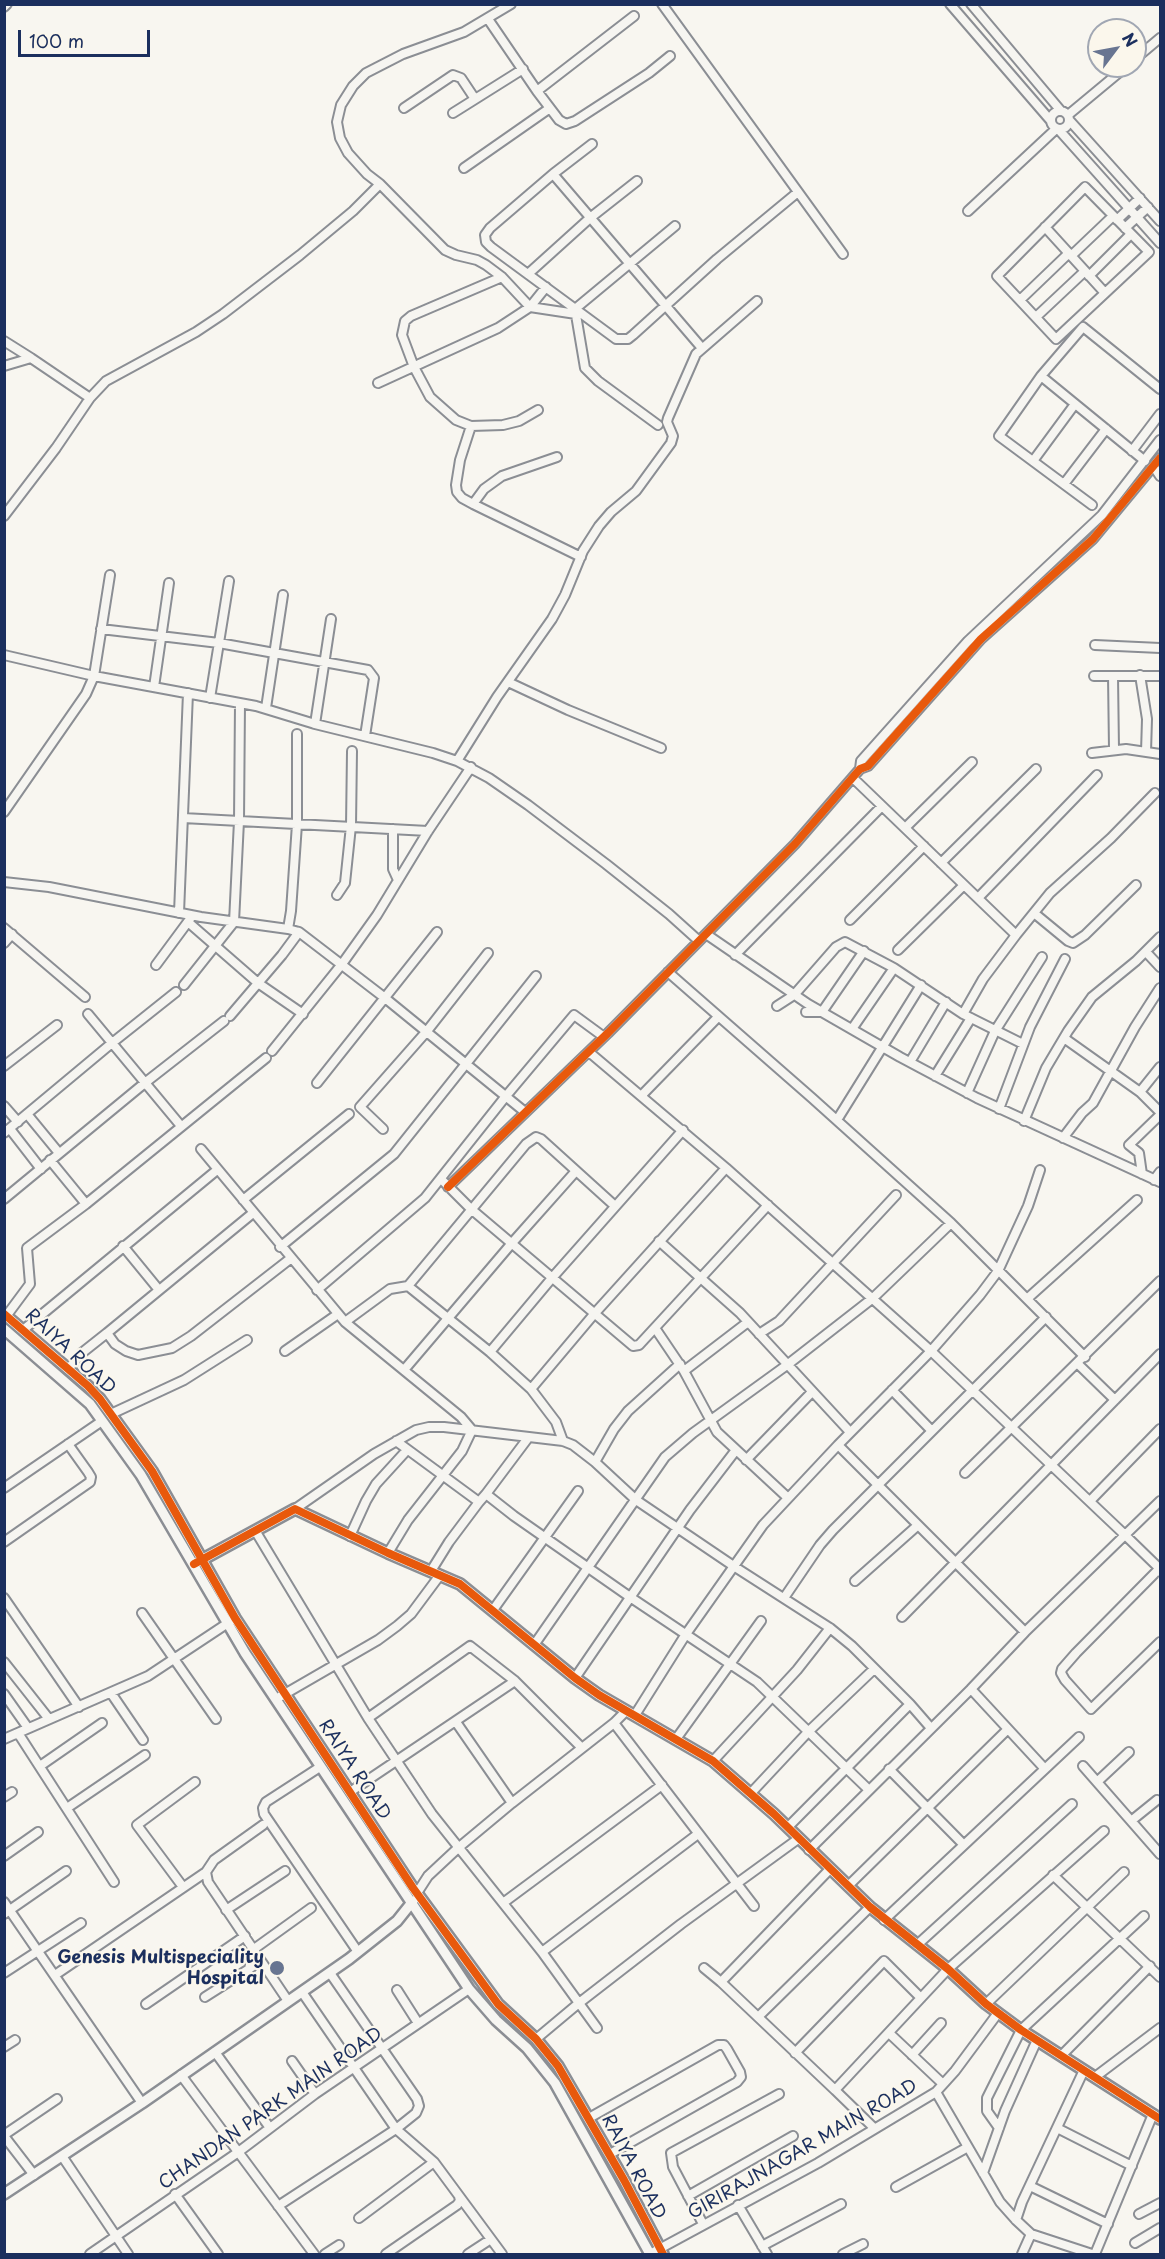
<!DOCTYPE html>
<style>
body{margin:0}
#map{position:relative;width:1165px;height:2259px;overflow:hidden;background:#f8f6f0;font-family:"Playpen Sans",sans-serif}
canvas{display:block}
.frame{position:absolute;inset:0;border:6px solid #1b2f5e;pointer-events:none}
.north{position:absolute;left:1087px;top:18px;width:60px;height:60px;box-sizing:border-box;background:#fbf7ec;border:2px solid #a1a7b3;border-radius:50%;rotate:58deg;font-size:16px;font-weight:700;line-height:24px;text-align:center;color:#1b2f5e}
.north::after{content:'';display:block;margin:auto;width:21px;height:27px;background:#687591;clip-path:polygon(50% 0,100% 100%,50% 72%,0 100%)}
.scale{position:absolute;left:18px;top:30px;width:132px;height:27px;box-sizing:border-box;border:3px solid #1b2f5e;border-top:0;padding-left:8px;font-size:18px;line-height:21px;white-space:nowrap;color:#1b2f5e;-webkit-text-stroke:4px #fbf7ec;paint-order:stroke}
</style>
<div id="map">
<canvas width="1165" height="2259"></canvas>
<div class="frame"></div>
<div class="north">N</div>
<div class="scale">100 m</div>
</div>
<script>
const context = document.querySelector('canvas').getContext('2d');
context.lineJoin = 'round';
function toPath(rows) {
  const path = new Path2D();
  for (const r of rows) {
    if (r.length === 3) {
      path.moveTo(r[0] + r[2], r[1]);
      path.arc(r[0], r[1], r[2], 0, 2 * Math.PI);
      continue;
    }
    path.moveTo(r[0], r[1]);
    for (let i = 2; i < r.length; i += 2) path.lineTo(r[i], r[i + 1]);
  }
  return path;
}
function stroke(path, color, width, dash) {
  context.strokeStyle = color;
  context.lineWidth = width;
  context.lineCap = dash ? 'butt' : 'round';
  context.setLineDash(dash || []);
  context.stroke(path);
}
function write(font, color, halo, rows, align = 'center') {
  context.font = font + ' "Playpen Sans",sans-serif';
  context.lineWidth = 4.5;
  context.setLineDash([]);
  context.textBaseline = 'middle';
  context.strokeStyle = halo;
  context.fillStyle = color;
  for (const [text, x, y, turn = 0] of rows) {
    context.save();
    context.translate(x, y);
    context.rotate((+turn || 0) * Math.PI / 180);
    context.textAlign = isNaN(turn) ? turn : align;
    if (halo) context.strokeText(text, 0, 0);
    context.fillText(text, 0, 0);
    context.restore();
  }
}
const minor = toPath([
 [511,4,464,32,403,54,366,73,353,86,341,105,337,122,340,138,348,153,367,174,380,184,445,250,456,255,477,260,486,265,502,277,530,307,576,314],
 [662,4,843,254],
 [950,4,1051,121],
 [971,4,1061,111],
 [4,7,7,4],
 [488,19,537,91,559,120,566,124,575,121,649,73,670,56],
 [1135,59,1160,38],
 [537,91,634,16],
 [404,108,453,75,461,78,475,99],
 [1060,120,9],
 [453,113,523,69],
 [1068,115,1127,66],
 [1070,121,1160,221],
 [1059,130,1160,243],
 [592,144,553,174,490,228,485,235,486,242,491,247,616,339,628,339,633,335,717,259,798,192],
 [464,168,550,108],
 [553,174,701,347],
 [1085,187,1149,252,1056,339,997,276,1085,187],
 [968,211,1056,129],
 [1117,220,1140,198],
 [1045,227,1105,293],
 [1125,228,1148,207],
 [1071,256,1113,216],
 [528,274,590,218,637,181],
 [1089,276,1131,234],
 [502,277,411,316,405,321,402,335,414,367,430,397,456,420,471,426,503,425,519,421,538,410],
 [1020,300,1069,253],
 [1036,317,1085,271],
 [4,341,31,358],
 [4,366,31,358,90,398],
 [1041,376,1145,461],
 [378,383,498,328,530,307,546,287],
 [658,425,598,381,585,368,575,309,675,226],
 [471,426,460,460,456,485,457,492,462,498,473,504,581,557],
 [1132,451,1160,414],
 [1033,461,1075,404],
 [1154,467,1160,476],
 [1064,484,1106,429],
 [473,504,484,489,502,476,557,457],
 [1092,505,999,436,1041,376,1083,327,1160,389],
 [4,516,56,448,90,398,106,381,196,332,223,314,300,255,353,211,380,184],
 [101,629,219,643,368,670,374,678,365,736],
 [1095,645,1160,648],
 [4,655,94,676,256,706,315,724,433,753,457,761,489,778,528,805,606,864,669,914,699,941],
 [1140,675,1147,719,1146,752],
 [1094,676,1160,676],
 [1113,676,1114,749],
 [508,682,568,710,661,748],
 [154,687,169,583],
 [210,698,229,581],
 [266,708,283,595],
 [315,724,331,619],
 [1092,753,1126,749,1160,754],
 [457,761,497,697,552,619,565,595,583,551,599,526,611,512,636,491,671,443,673,436,667,422,668,418,696,354,757,301],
 [860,769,861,761,968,641,1102,515,1160,440],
 [853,778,1016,935],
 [4,812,86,694,94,676,110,575],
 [183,818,428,831],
 [905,828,972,762],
 [393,829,393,869,398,880],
 [941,863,1036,769],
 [4,882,49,887,201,917,288,929,299,932,385,998,525,1112],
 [337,895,345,883,351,826,352,751],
 [978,898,1097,775],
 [179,913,188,693],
 [1034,913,1068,941,1073,943,1085,935,1136,885],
 [850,920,924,846],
 [188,922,258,983,303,1014],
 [4,928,85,997],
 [288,929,291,911,297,824,297,734],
 [706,934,808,1004,900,1057,977,1098,1160,1182],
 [4,943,12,934],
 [898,950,964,885],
 [1146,952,1160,967],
 [735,955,882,806],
 [156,965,190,919],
 [668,972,812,1098,951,1223,1085,1357],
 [184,985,234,922,239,821,240,703],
 [777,1006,794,995,836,947,845,942,894,968,963,1014,1023,1044],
 [806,1012,822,1012,864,951],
 [88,1014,181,1126],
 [963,1014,983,979,1016,935,1050,893,1111,838,1155,793],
 [230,1016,282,955,299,932],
 [852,1029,894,968],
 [1064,1038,1140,1092,1160,1112],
 [272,1051,342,964,377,915,428,831,471,767],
 [589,1052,726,1168,931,1351,1125,1535,1160,1501],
 [910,1062,946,1002],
 [4,1066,57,1025],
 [935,1076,971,1018],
 [317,1083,437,932],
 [1140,1092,1160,1067],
 [967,1093,995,1031,1042,957],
 [641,1096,718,1017],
 [4,1106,18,1122],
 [999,1109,1030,1027,1065,959],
 [27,1114,59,1153],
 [837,1120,921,985],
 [1024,1121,1046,1068,1068,1031,1092,997,1136,961,1160,937],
 [10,1129,41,1169],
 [383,1129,360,1107,427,1031,488,953],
 [4,1133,112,1043,176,992],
 [1063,1138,1082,1113,1093,1103,1135,1027,1160,988],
 [201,1149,345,1322,461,1417,472,1430,462,1451,408,1520,388,1553],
 [50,1160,86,1204],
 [1142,1174,1139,1153,1129,1145,1160,1115],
 [442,1180,471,1209,633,1346,639,1345,768,1205],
 [1154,1180,1160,1172],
 [448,1187,608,1033,795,844,860,769,868,766,981,639,1093,539,1160,458],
 [4,1199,146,1082,224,1021],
 [243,1200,349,1114],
 [659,1241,740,1313,850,1432],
 [123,1246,159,1290],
 [280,1247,394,1154,536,976],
 [408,1286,526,1144,536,1137,541,1139,615,1206],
 [317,1290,425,1198,506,1096,574,1015,604,1037],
 [1028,1298,1137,1200],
 [7,1315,30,1284,27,1248,86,1204,266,1058],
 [345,1322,390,1289,408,1286,490,1352,531,1389,556,1422,563,1441],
 [655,1328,684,1371,717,1432,787,1497],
 [23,1330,217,1170],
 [107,1333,253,1213],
 [759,1334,779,1321,896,1195],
 [285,1351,338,1314],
 [490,1352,552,1278,683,1130],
 [1078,1364,1115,1400],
 [68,1369,83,1352,107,1333,115,1344,126,1351,138,1355,172,1348,191,1336,290,1259],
 [404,1370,512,1243,576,1171],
 [684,1371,748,1322],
 [531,1389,595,1313,726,1168],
 [892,1390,931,1430],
 [111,1414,184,1380,247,1340],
 [396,1441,479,1502,486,1494,514,1516,630,1597,757,1682,869,1790],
 [838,1445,1025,1632],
 [746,1460,812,1392],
 [595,1462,614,1429,628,1411,680,1364],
 [965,1473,1160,1281],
 [4,1488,102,1421],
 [486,1494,528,1438],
 [1090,1501,1160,1429],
 [295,1509,374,1454,416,1430,429,1427,444,1427,563,1441,573,1445,595,1462,636,1500,735,1567,830,1628,852,1646,910,1704],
 [256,1532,368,1718,432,1814,542,1952,597,2028],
 [350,1536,366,1501,376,1484,407,1450],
 [4,1542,90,1482,91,1477,88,1472,68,1444],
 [431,1571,449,1542,479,1502],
 [1160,1571,1156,1572,1076,1653,1062,1669,1061,1673,1065,1680,1091,1709,1160,1642],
 [855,1581,917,1526],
 [4,1598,79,1707],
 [784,1598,820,1545,833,1530,1046,1317],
 [493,1610,578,1491],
 [142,1613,216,1719],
 [902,1617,1160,1354],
 [534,1645,665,1457,693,1433,787,1365,873,1298,951,1223],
 [4,1662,49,1719],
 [575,1678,690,1510,736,1450],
 [971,1689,1025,1632,1125,1535,1160,1569],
 [111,1693,143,1740],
 [4,1694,28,1728],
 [276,1699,378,1640,397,1626,411,1614,440,1575],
 [635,1715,686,1634,763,1525,838,1445,931,1351,980,1295,998,1271,1028,1206,1040,1170],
 [368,1718,470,1646,515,1681,582,1748],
 [456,1722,512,1803],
 [614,1723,754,1906],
 [18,1733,114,1882],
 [4,1739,148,1676,231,1621],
 [676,1739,761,1621],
 [713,1761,797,1670,830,1628],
 [40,1766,102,1723],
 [1083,1766,1160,1854],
 [320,1767,266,1802,263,1808,264,1814,358,1952],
 [889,1769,964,1845],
 [1097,1782,1129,1752],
 [350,1792,515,1681],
 [751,1793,809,1731,874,1669],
 [4,1797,12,1792],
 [67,1808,145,1755],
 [1131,1821,1157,1800],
 [263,1825,214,1860,206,1872,208,1882,288,2001],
 [788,1827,910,1704,930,1727],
 [809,1850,971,1689,1008,1729],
 [4,1856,38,1832],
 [830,1869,721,1982,835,2090,948,1969,1104,1831],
 [1053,1875,1160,1977],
 [848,1886,1008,1729,1045,1769],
 [183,1887,137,1825,195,1782],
 [417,1893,428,1876,458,1848,512,1803,614,1723,626,1711],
 [4,1902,142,2103],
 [503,1903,662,1785],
 [226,1910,285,1871],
 [4,1914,66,1871],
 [884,1920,1079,1737],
 [917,1945,1072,1804],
 [542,1952,698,1834],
 [704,1968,721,1982],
 [249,1969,254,1949,311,1908],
 [4,1973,81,1923],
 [330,1973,417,2099,419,2106,416,2113,396,2129,434,2162,502,2254],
 [55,1975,206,1872],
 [397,1990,418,2023],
 [205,1997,252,1967],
 [146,2004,245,1936],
 [986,2004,1124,1872],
 [758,2017,870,1907],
 [889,2033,943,2084],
 [536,2039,579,2003,681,1924,798,1839],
 [4,2047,15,2040],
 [215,2052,270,2128],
 [795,2053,884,1961,921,1998],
 [912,2055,941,2023],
 [1061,2056,1150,1966],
 [292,2061,315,2094],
 [181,2075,314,2254],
 [1095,2077,1160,2028],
 [835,2090,874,2128],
 [936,2092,1000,2202,1016,2220,1031,2234,1092,2254],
 [589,2118,718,2045,724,2045,727,2049,740,2072,741,2077,737,2082,610,2154],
 [999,2128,987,2111,987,2098,1021,2030,1144,1916],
 [1057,2128,1132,2166],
 [4,2135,57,2099],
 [4,2136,34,2175],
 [62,2156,128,2254],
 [983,2173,1005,2111,1037,2040],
 [1030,2186,1108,2224],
 [896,2187,968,2147],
 [175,2194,218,2254],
 [688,2196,793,2136],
 [738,2205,767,2254],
 [278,2206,396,2129,302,1992],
 [1139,2214,1160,2203],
 [359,2218,434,2162],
 [1016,2220,1022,2202,1084,2070],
 [703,2224,673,2167,671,2153,779,2094],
 [1135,2243,1160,2228],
 [762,2246,841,2204],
 [90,2254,237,2153,315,2094,469,1989],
 [325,2254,339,2245],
 [386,2254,457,2205,460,2201,459,2196],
 [468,2254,491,2239],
 [650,2254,818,2163,936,2092,955,2071,998,2013],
 [843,2254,863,2244],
 [1022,2254,1031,2234],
 [1095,2254,1153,2114]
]);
const tertiary = toPath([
 [4,1314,88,1386,100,1399,152,1471,235,1618,413,1888,498,2004,536,2039,558,2066,624,2180,663,2254],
 [4,1329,90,1404,141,1475,245,1653,469,1989,496,2020,527,2048,555,2083,650,2254],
 [194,1564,295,1509,388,1553,460,1584,575,1678,599,1695,713,1761,774,1814,870,1907,948,1969,986,2004,1021,2030,1160,2119],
 [4,2194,142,2103,349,1959,397,1921,413,1901]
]);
const cycleway = toPath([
 [448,1187,608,1033,795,844,860,769,868,766,981,639,1093,539,1160,458],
 [4,1314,88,1386,100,1399,152,1471,235,1618,413,1888,498,2004,536,2039,558,2066,624,2180,663,2254],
 [194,1564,295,1509,388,1553,460,1584,575,1678,599,1695,713,1761,774,1814,870,1907,948,1969,986,2004,1021,2030,1160,2119]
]);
const markers = [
 [277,1968,8,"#687591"]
];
const streetNames = [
 ["RAIYA ROAD",70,1352,43],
 ["RAIYA ROAD",354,1770,57],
 ["CHANDAN PARK MAIN ROAD",271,2109,-35],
 ["GIRIRAJNAGAR MAIN ROAD",803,2150,-30],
 ["RAIYA ROAD",633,2167,62]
];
const poiNames = [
 ["Genesis Multispeciality",264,1958],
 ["Hospital",264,1979]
];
stroke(minor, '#8b8e94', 12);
stroke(tertiary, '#8b8e94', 14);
stroke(minor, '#f6f5f1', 8);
stroke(tertiary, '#f6f5f1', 9);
stroke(cycleway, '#e8590c', 8);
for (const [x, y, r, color] of markers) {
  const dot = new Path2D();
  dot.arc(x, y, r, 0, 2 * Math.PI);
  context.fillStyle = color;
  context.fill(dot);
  stroke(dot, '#fbf7ec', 2);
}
write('18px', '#1b2f5e', '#fbf7ec', streetNames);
write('bold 18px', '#1b2f5e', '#fbf7ec', poiNames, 'right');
</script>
